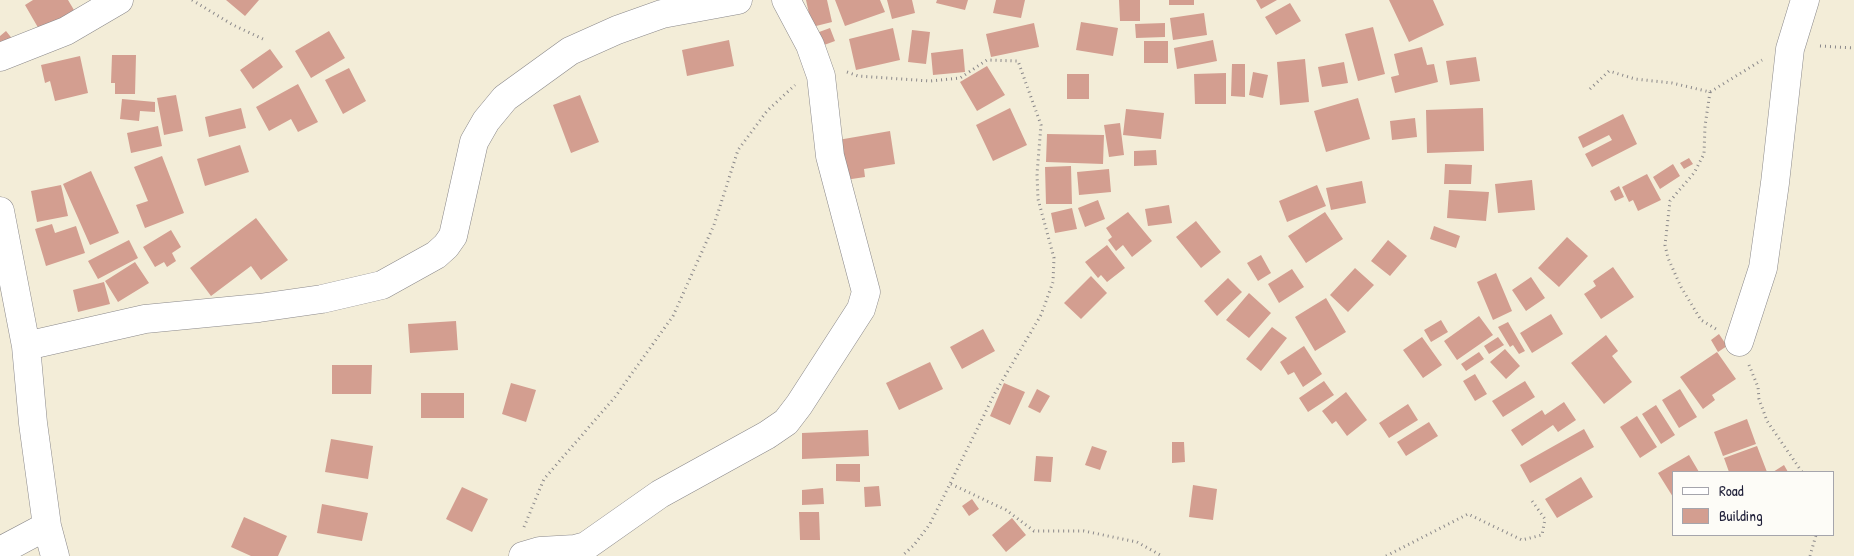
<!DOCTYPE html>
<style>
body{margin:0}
#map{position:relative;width:1854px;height:556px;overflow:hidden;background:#f3edd8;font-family:"Patrick Hand",sans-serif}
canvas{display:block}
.legend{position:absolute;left:1672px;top:471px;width:162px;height:65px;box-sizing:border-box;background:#fdfcf7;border:1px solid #a5a5ac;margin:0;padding:6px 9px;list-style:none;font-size:15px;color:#22223b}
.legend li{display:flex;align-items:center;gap:10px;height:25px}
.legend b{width:25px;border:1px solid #a5a5ac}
</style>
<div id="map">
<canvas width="1854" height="556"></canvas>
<ul class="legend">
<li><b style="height:6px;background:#fff"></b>Road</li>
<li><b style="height:14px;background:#d39e90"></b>Building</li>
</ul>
</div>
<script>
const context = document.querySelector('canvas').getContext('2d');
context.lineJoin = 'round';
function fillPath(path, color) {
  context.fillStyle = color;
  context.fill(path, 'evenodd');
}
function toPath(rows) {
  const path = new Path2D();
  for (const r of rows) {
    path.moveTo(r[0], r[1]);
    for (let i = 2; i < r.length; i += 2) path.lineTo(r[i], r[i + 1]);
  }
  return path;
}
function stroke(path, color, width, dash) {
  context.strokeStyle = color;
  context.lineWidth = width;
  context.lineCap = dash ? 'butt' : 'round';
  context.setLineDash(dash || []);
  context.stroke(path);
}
const building = toPath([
 [33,0,68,0,74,10,40,31,25,5],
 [226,0,259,0,245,16],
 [806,0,827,0,832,22,812,27],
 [835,0,880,0,885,12,845,26],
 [887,0,912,0,915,13,892,19],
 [937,0,968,0,965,10,936,3],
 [996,0,1025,0,1021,18,993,13],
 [1119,0,1140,0,1140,21,1120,21],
 [1169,0,1194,0,1194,5,1169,5],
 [1256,0,1277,0,1261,9],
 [1389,0,1433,0,1444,25,1409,42],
 [1290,3,1301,21,1276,35,1265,17],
 [1204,13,1207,35,1173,40,1170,18],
 [1081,22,1118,28,1113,56,1076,50],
 [1034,23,1039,47,991,57,986,34],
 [1165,23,1165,37,1136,38,1135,24],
 [1373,27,1385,74,1358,81,1345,34],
 [830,28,835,41,816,48,811,35],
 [893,28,900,60,856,70,849,39],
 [912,30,930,32,926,64,908,62],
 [6,31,14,41,0,51,0,36],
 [329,31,345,58,311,78,295,51],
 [729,40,734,66,687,76,682,50],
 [1213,40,1217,61,1177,69,1174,48],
 [1144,41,1168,41,1168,63,1144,63],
 [1422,47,1427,65,1434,64,1438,82,1395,93,1391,77,1399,75,1394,54],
 [270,49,283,67,253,89,240,70],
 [963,49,965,72,933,75,931,53],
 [112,55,136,55,135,94,115,94,115,83,111,83],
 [80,56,88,93,55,101,50,81,45,83,41,65],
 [1476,57,1480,81,1450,85,1446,61],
 [1305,59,1309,102,1280,105,1277,62],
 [1344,62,1348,83,1322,87,1318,67],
 [1232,64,1245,64,1245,97,1231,96],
 [987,66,1005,95,977,111,960,82],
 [349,68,366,101,343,114,325,80],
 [1253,72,1268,75,1263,98,1249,95],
 [1226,73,1226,104,1195,104,1194,74],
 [1067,74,1089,74,1089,99,1067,99],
 [298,84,318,122,298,132,291,119,269,131,256,107],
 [176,95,183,131,164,135,157,98],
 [580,95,599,142,571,153,553,105],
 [1358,98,1370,139,1326,152,1314,111],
 [122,99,155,102,155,112,140,111,139,121,120,119],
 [241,108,246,128,209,137,205,117],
 [1010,108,1027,145,993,161,976,125],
 [1483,108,1484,151,1427,153,1426,110],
 [1126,109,1164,113,1161,139,1123,135],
 [1623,114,1637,144,1592,167,1585,154,1612,140,1609,135,1583,148,1578,137],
 [1415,118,1417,137,1392,140,1390,121],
 [1120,123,1124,155,1109,157,1104,125],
 [158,126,162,146,131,153,127,133],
 [890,131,895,164,864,169,865,177,845,180,838,140],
 [1047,134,1104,135,1103,164,1046,162],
 [240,145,249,172,205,186,197,159],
 [1156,150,1157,165,1134,166,1134,151],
 [162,156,184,213,145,228,136,205,148,201,134,167],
 [1689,158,1693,164,1684,169,1680,163],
 [1445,164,1472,165,1471,184,1444,184],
 [1673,164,1680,176,1660,189,1653,177],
 [1071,166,1072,204,1046,204,1045,167],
 [1109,169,1111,192,1079,195,1077,172],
 [91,171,119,233,90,245,63,184],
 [1647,174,1661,200,1638,211,1633,200,1629,202,1622,187],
 [1532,180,1535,210,1498,213,1495,184],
 [1362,181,1366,203,1331,210,1326,188],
 [61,185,68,216,37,222,31,191],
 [1317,185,1326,206,1287,222,1279,201],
 [1619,186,1624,197,1615,201,1610,191],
 [1449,190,1489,192,1486,221,1447,218],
 [1098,200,1105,219,1085,227,1078,208],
 [1169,205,1172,223,1148,226,1145,209],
 [1072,208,1077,229,1055,233,1051,213],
 [1128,212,1152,241,1132,257,1123,245,1116,251,1108,240,1112,237,1106,228],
 [1325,212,1343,239,1306,263,1288,236],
 [256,218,288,260,261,280,251,266,211,296,190,268],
 [1196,221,1221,252,1201,268,1176,237],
 [52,224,55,233,76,226,85,253,46,266,35,229],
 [1434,226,1460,236,1456,248,1430,239],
 [171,230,181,247,172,253,176,261,167,267,164,262,155,267,143,247],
 [1567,237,1588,256,1559,287,1538,268],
 [129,240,138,258,98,279,88,261],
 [1388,240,1407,256,1390,276,1371,261],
 [1107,245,1125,268,1107,282,1101,275,1098,278,1085,262],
 [1261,255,1271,273,1258,281,1247,263],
 [135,262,149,283,118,302,105,281],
 [1613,267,1634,297,1601,319,1584,294,1596,286,1593,281],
 [1355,268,1374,285,1348,312,1330,295],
 [1292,269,1304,287,1279,303,1268,284],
 [1496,273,1512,311,1493,320,1477,282],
 [1091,276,1107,293,1081,319,1064,303],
 [1531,277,1545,298,1526,311,1512,290],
 [1228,278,1242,292,1217,316,1204,301],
 [104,282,110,304,78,312,73,290],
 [1249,293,1271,313,1249,338,1226,320],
 [1326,298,1346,332,1315,351,1295,317],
 [1551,314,1563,334,1532,353,1520,333],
 [1479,316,1493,335,1457,360,1444,341],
 [1441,320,1448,332,1431,342,1424,330],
 [456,321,458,350,410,353,408,324],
 [1508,322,1525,351,1519,354,1513,345,1510,347,1498,327],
 [1272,327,1287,338,1261,371,1246,359],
 [983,329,995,351,962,369,950,347],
 [1719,334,1727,346,1718,352,1711,340],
 [1606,335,1618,351,1612,356,1632,382,1604,404,1571,363],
 [1422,337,1442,365,1423,378,1403,350],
 [1498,337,1504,345,1489,354,1484,346],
 [1304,346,1322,374,1303,387,1294,372,1288,375,1280,362],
 [1505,349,1520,366,1506,379,1490,362],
 [1479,352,1484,359,1466,371,1461,364],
 [1717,352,1736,379,1712,395,1715,400,1703,409,1680,377],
 [930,362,943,389,899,410,886,383],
 [332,365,372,365,371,394,332,394],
 [1475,374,1487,394,1475,401,1463,381],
 [1324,381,1334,395,1308,412,1299,398],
 [1525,381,1535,397,1503,417,1492,401],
 [511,383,536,390,526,422,502,414],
 [1004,383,1025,392,1010,425,990,416],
 [1037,389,1050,396,1040,413,1028,407],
 [1680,389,1697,417,1679,428,1662,400],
 [1346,392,1367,420,1347,436,1336,421,1332,424,1322,411],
 [421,393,464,393,464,418,421,418],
 [1564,402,1576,420,1558,432,1553,425,1522,446,1511,430,1542,410,1545,415],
 [1408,404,1418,420,1389,438,1379,423],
 [1656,405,1675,435,1661,444,1642,414],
 [1637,416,1657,447,1640,458,1620,427],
 [1747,419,1756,444,1723,456,1714,432],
 [1429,422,1438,436,1406,456,1397,442],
 [1584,429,1594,447,1530,483,1520,465],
 [868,430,869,456,802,459,802,433],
 [331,439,373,446,368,479,325,472],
 [1172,442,1184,442,1185,462,1172,463],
 [1092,446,1107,451,1100,470,1085,465],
 [1757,446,1767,472,1729,472,1724,458],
 [1689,455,1699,472,1673,472,1673,497,1658,473],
 [1036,456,1053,457,1051,482,1034,481],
 [836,464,860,464,860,482,836,481],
 [1784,465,1788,472,1773,472],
 [1581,477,1593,497,1557,518,1545,499],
 [1193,485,1217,489,1213,520,1189,517],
 [879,486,881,506,865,507,864,487],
 [462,487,488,499,472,532,446,519],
 [823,488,824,504,802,505,802,490],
 [972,499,979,509,969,516,962,506],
 [322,504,368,513,362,541,317,533],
 [799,512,819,512,820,540,800,540],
 [244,517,287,536,278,556,251,556,231,547],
 [1012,518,1026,535,1006,552,992,535]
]);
const path = toPath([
 [192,0,233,25,263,39],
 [1820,46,1854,48],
 [847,72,858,76,930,81,960,78,987,60,1018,61,1041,125,1037,174,1038,199,1054,258,1053,282,1041,315,995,393,930,524,914,545,902,556],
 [1590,89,1609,71,1635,79,1672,83,1710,92,1762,60],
 [1710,92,1705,126,1704,154,1694,173,1670,201,1665,245,1668,258,1681,287,1701,320,1716,329],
 [1749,365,1758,387,1759,399,1767,421,1802,472],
 [951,484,1006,510,1034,531,1084,531,1137,542,1162,556],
 [524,527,544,479,615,397,673,316,714,225,738,150,767,111,795,85],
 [1386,556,1468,514,1522,540,1542,535,1545,519,1532,501],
 [1810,556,1816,535]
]);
const minor = toPath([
 [0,57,66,31,119,0],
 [0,211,26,346,33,423,47,526,55,556],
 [1739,342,1763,268,1775,183,1790,49,1805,0],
 [26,346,145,319,259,308,322,299,382,285,436,255,446,246,453,236,474,142,486,121,505,98,570,51,617,30,662,14,738,0],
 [0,551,47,526],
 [523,556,540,551,575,549,586,546,660,494,767,435,786,422,799,405,861,309,866,292,830,156,821,76,810,45,786,0]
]);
fillPath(building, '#d39e90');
stroke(minor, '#8a888a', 29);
stroke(path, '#8a888a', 3, [1, 4]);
stroke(minor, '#fff', 28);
</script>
